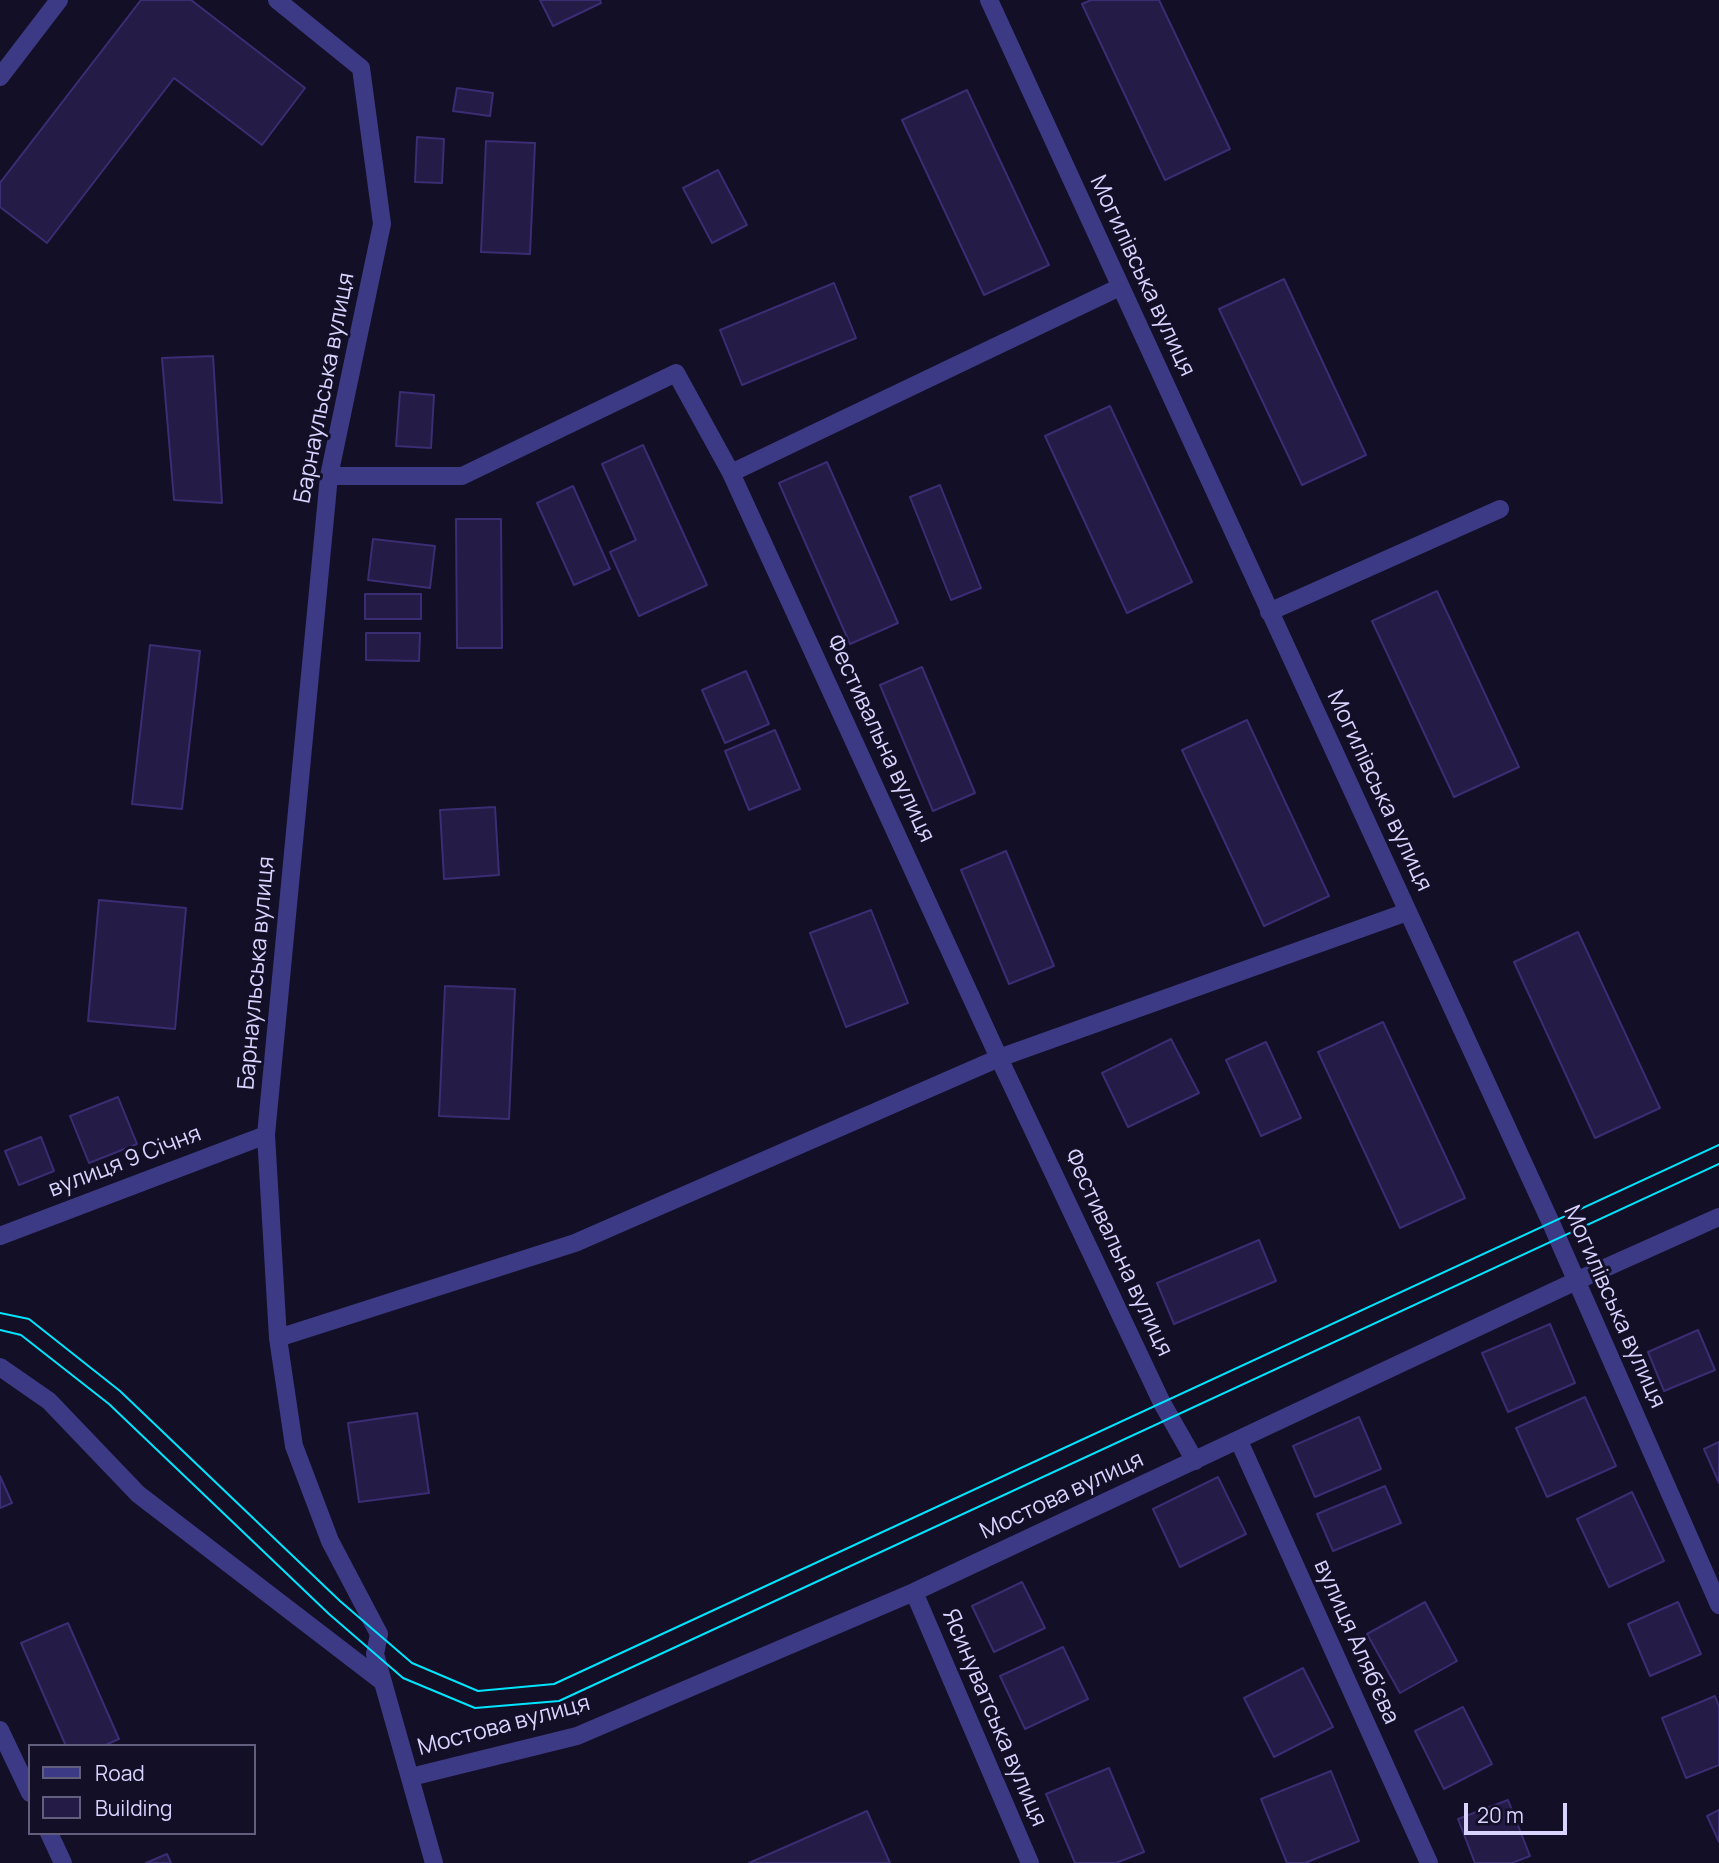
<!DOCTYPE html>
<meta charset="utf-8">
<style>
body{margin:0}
#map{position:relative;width:1719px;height:1863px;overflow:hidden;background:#130f26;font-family:Manrope,sans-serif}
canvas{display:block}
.legend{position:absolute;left:28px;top:1744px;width:228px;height:91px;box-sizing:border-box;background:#130f26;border:2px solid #625e7d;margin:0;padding:9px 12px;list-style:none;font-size:21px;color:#d9d4ff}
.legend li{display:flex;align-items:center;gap:14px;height:35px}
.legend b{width:35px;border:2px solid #625e7d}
.scale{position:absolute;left:1464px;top:1803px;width:103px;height:32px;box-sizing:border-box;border:4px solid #d9d4ff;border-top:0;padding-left:9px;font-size:21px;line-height:24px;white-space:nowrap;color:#d9d4ff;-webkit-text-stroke:5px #130f26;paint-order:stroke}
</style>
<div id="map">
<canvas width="1719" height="1863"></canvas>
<ul class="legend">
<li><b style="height:9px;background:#3d3a85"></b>Road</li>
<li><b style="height:19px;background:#241b47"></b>Building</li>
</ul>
<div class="scale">20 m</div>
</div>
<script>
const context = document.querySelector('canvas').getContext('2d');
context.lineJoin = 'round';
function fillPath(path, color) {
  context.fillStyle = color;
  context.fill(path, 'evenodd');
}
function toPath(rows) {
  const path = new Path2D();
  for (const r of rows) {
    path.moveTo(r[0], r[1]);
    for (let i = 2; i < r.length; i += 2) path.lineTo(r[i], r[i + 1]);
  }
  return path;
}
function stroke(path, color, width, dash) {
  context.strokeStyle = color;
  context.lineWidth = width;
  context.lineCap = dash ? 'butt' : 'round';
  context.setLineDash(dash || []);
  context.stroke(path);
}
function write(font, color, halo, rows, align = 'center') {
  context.font = font + ' Manrope,sans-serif';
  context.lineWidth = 6;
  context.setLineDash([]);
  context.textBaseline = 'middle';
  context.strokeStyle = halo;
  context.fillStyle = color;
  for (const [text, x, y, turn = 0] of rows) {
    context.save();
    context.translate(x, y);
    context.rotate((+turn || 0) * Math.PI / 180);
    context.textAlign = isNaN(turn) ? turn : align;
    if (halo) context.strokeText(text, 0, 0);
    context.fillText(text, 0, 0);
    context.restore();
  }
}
const building = toPath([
 [141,0,191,0,305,88,262,145,174,78,47,243,0,207,0,183,141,0],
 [540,0,600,0,601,3,553,26,540,0],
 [1091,0,1159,0,1230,149,1165,180,1082,4,1091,0],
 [457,88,493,93,490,116,453,111,457,88],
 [967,90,1049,265,984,295,902,120,967,90],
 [417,137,444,139,442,183,415,182,417,137],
 [486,141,535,143,530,254,481,252,486,141],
 [718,170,747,225,712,243,683,188,718,170],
 [1284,279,1366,455,1302,485,1219,309,1284,279],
 [834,283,856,338,742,385,720,330,834,283],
 [213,356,222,503,174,500,162,358,213,356],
 [400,392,434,395,431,448,396,446,400,392],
 [1110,406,1192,582,1127,613,1045,436,1110,406],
 [643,445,707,585,639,616,610,552,636,540,602,464,643,445],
 [827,462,898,623,850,644,779,483,827,462],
 [940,485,981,588,951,600,910,497,940,485],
 [573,486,610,569,574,585,537,503,573,486],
 [456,519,501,519,502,648,457,648,456,519],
 [373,539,435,546,430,588,368,580,373,539],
 [1437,591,1519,767,1454,797,1372,621,1437,591],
 [365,594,421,594,421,619,365,619,365,594],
 [366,633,420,633,419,661,366,660,366,633],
 [150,645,200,651,182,809,132,804,150,645],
 [922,667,975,793,933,811,880,685,922,667],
 [746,671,769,724,725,743,702,690,746,671],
 [1247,720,1329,896,1264,926,1182,750,1247,720],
 [775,730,800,789,749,810,725,751,775,730],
 [495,807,499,875,444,879,440,810,495,807],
 [1006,851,1054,966,1009,984,961,870,1006,851],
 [99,900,186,908,175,1029,88,1021,99,900],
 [871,910,908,1003,846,1027,810,933,871,910],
 [1578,932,1660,1108,1595,1138,1514,962,1578,932],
 [445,986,515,989,509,1119,439,1116,445,986],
 [1383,1022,1465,1198,1400,1228,1318,1052,1383,1022],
 [1171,1039,1199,1093,1128,1127,1102,1073,1171,1039],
 [1266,1042,1301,1118,1261,1136,1226,1060,1266,1042],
 [118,1097,137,1144,89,1163,70,1116,118,1097],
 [41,1137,54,1171,19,1185,5,1151,41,1137],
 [1259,1240,1276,1281,1174,1324,1157,1283,1259,1240],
 [1550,1324,1575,1383,1508,1412,1482,1353,1550,1324],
 [1698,1330,1715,1370,1664,1391,1648,1352,1698,1330],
 [1585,1397,1616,1466,1547,1497,1516,1428,1585,1397],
 [417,1413,429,1493,359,1502,348,1423,417,1413],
 [1359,1417,1381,1469,1315,1497,1293,1446,1359,1417],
 [1719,1442,1719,1483,1704,1449,1719,1442],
 [0,1476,12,1503,0,1508,0,1476],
 [1218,1477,1246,1534,1180,1567,1153,1509,1218,1477],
 [1385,1486,1401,1523,1333,1551,1317,1514,1385,1486],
 [1632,1492,1664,1561,1609,1587,1577,1519,1632,1492],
 [1022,1582,1045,1628,994,1652,972,1606,1022,1582],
 [1425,1602,1457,1661,1400,1693,1367,1634,1425,1602],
 [1678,1602,1701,1654,1650,1676,1628,1624,1678,1602],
 [68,1623,119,1739,103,1746,66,1746,21,1643,68,1623],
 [1063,1647,1088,1699,1025,1729,1000,1676,1063,1647],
 [1303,1668,1333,1727,1274,1757,1244,1698,1303,1668],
 [1715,1696,1719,1707,1719,1765,1686,1778,1662,1718,1715,1696],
 [1463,1707,1492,1764,1444,1789,1415,1731,1463,1707],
 [1109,1768,1144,1852,1116,1863,1075,1863,1046,1794,1109,1768],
 [1331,1771,1359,1841,1305,1863,1287,1863,1261,1799,1331,1771],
 [1508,1800,1530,1856,1512,1863,1475,1863,1458,1819,1508,1800],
 [1719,1810,1719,1842,1707,1816,1719,1810],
 [867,1811,890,1863,749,1863,867,1811],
 [167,1854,171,1863,146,1863,167,1854]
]);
const minor = toPath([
 [277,0,361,68,382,224,329,476,266,1135,278,1338,294,1446,330,1541,379,1634,375,1654,434,1863],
 [989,0,1551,1223,1719,1605],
 [731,473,1120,287],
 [329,476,462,476,676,373,731,473,999,1058,1162,1403,1195,1461],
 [1269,612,1500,509],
 [0,1236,266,1135],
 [278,1338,575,1243,999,1058,1407,912],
 [0,1367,49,1401,138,1494,383,1682],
 [1239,1441,1429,1863],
 [914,1592,1030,1863],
 [0,1730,30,1793],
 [411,1777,577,1736,914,1592,1576,1281,1719,1217],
 [49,1833,63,1863]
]);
const tertiary = toPath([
 [0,77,59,0]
]);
const tram = toPath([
 [0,1313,29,1319,120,1391,340,1601,412,1663,478,1691,554,1684,1719,1145],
 [0,1330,21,1335,109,1404,329,1614,403,1678,475,1708,559,1701,1719,1164]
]);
const streetNames = [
 ["Могилівська вулиця",1142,276,65],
 ["Барнаульська вулиця",325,388,-79],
 ["Фестивальна вулиця",880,739,65],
 ["Могилівська вулиця",1379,791,65],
 ["Барнаульська вулиця",257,973,-85],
 ["вулиця 9 Січня",125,1162,-21],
 ["Фестивальна вулиця",1118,1253,65],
 ["Могилівська вулиця",1614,1307,66],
 ["Мостова вулиця",1062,1496,-25],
 ["вулиця Аляб'єва",1356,1642,66],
 ["Ясинуватська вулиця",994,1718,67],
 ["Мостова вулиця",504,1726,-15]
];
fillPath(building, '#241b47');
stroke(building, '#3b2d73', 2);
stroke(minor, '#3d3a85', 18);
stroke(tertiary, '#3d3a85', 18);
stroke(tram, '#00e5ff', 2);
write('23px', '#d9d4ff', '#130f26', streetNames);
</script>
